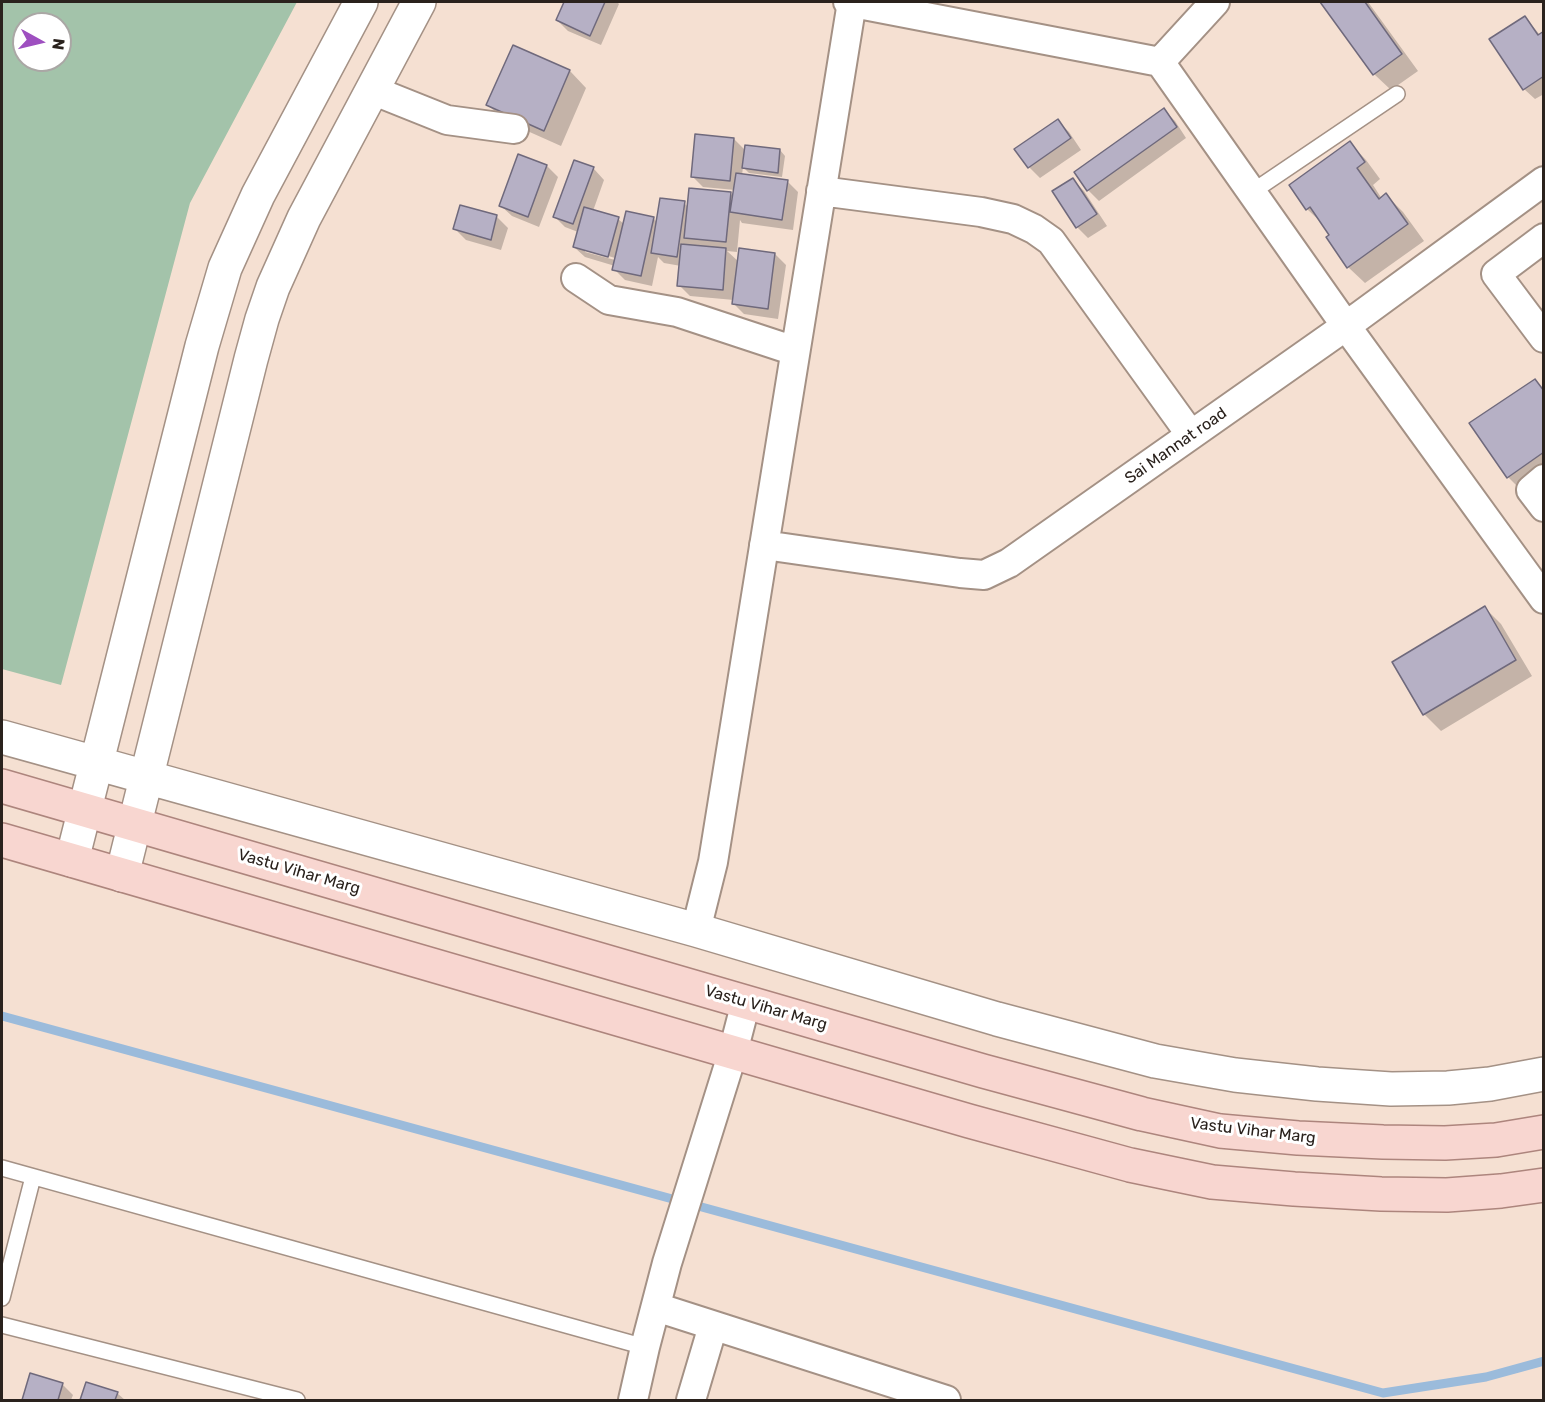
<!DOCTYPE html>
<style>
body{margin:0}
#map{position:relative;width:1545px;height:1402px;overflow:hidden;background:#f5e0d2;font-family:Rubik,sans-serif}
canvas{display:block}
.frame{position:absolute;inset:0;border:3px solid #2a221d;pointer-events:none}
.north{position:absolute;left:12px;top:12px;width:60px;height:60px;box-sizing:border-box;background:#fff;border:2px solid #aaa7a5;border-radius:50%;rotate:98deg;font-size:16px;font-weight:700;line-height:24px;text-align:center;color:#2a221d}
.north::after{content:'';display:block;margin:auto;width:21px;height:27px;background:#9e4fc0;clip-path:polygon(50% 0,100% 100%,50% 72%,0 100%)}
</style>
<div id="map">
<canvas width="1545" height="1402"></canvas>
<div class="frame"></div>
<div class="north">N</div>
</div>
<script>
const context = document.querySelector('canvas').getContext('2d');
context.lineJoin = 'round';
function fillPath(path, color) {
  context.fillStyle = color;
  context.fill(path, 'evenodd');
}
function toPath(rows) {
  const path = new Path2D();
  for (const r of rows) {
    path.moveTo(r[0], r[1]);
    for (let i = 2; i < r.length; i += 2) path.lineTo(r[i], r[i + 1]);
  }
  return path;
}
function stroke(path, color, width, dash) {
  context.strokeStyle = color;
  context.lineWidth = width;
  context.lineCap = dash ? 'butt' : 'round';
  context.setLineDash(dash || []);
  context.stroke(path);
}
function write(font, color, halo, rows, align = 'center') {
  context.font = font + ' Rubik,sans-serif';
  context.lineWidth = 6;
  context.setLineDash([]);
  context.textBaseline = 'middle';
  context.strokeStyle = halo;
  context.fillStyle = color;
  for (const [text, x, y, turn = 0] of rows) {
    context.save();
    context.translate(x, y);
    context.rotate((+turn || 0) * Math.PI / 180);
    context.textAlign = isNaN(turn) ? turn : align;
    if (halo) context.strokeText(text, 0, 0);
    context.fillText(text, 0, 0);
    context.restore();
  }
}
const green = toPath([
 [2,2,297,2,190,203,61,685,2,669],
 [24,24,60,24,60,60,24,60]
]);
const shadow = toPath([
 [566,2,617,2,619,4,601,45,568,31,557,20],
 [1322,2,1368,2,1418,71,1391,90,1374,74],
 [1525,17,1540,35,1544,33,1544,94,1535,99,1524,89],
 [514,47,570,71,586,88,561,146,505,121,488,105],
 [1164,110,1175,121,1186,138,1099,201,1088,190],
 [1058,121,1069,132,1081,150,1040,178,1029,167],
 [734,139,746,151,780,150,785,156,782,177,749,173,743,167,742,175,787,181,798,192,793,230,742,223,740,220,737,252,727,251,739,262,775,254,786,265,778,319,744,314,733,303,734,300,690,296,679,285,681,266,664,263,658,257,652,286,625,280,614,269,615,266,585,257,574,247,578,232,565,227,554,216,575,161,594,169,604,180,593,211,618,219,624,224,627,213,654,219,657,222,684,203,688,207,730,193,734,197,735,190,703,187,692,176],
 [585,249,615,258,615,260,585,252],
 [1350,143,1366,160,1380,179,1373,185,1382,199,1386,195,1403,212,1424,241,1365,283,1348,267,1324,225,1307,209],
 [547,166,558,177,539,227,512,216,501,206],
 [1073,180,1084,191,1107,226,1088,238,1077,227],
 [461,207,497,217,508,228,501,250,466,240,455,229],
 [1535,381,1544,389,1544,480,1524,493,1508,477],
 [1485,608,1501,624,1532,676,1441,731,1424,714,1394,662],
 [31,1375,62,1384,73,1395,71,1400,24,1400],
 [87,1384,117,1393,125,1400,81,1400]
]);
const stream = toPath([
 [2,1016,1383,1393,1486,1377,1544,1361]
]);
const building = toPath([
 [564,2,605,2,590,36,556,20,564,2],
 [1320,2,1365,2,1402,54,1373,75,1320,2],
 [1525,16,1538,35,1544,31,1544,76,1523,90,1489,39,1525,16],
 [513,45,570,70,544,131,486,105,513,45],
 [1164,108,1177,127,1087,191,1074,172,1164,108],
 [1058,119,1071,138,1028,168,1014,149,1058,119],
 [695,134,734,138,730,181,691,177,695,134],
 [1350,141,1365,162,1357,168,1379,199,1386,193,1408,224,1347,268,1326,237,1329,235,1310,207,1306,210,1289,185,1350,141],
 [745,145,780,149,778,173,742,168,745,145],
 [518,154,547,165,528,217,499,206,518,154],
 [574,160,594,167,573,224,553,217,574,160],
 [736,173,788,180,782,220,730,212,736,173],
 [1073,178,1097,214,1076,228,1052,191,1073,178],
 [689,188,731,192,726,242,684,238,689,188],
 [660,198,685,201,677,257,651,253,660,198],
 [460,205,497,215,491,240,453,229,460,205],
 [584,207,619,217,608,257,573,247,584,207],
 [626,211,654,217,641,276,612,270,626,211],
 [681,244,726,248,723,290,677,286,681,244],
 [739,248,775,253,768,309,732,304,739,248],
 [1535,379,1544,391,1544,452,1507,478,1469,423,1535,379],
 [1485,606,1516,660,1423,715,1392,662,1485,606],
 [30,1373,63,1383,58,1400,22,1400,30,1373],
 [86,1382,118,1392,115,1400,80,1400,86,1382]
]);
const service = toPath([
 [1252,192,1397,94],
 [2,1168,645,1347],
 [2,1298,33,1177],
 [2,1325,297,1400]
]);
const minor = toPath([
 [848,2,1160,62,1346,326,1544,599],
 [1160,62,1215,2],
 [372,90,447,120,514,129],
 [821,191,981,212,1013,219,1034,229,1051,241,1191,435],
 [1544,238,1496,274,1544,338],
 [576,278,609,300,677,312,795,351],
 [1544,479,1531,490,1544,507],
 [764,545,960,573,984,575,1009,563,1346,326,1544,181],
 [696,930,713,862,852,2],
 [656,1307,946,1400],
 [633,1400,645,1347,667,1263,733,1052,746,1002],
 [691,1400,713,1326]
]);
const tertiary = toPath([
 [2,737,696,930,997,1019,1155,1061,1235,1075,1317,1084,1391,1089,1448,1088,1490,1084,1544,1074],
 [72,860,202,346,225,268,258,195,361,2],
 [122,875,251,359,262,319,273,287,304,218,419,2]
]);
const primary = toPath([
 [2,786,983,1071,1142,1114,1220,1131,1298,1138,1383,1142,1445,1143,1496,1140,1544,1132],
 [2,840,969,1121,1130,1165,1212,1182,1294,1189,1381,1194,1447,1195,1501,1191,1544,1185]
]);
const streetNames = [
 ["Sai Mannat road",1176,446,-35],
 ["Vastu Vihar Marg",299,872,16],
 ["Vastu Vihar Marg",766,1008,16],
 ["Vastu Vihar Marg",1253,1131,7]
];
fillPath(green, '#a3c3aa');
fillPath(shadow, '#0003');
stroke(stream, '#9bbbdb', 9);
fillPath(building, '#b6b0c5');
stroke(building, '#6f697c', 1.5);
stroke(service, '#a49185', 18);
stroke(minor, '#a49185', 32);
stroke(tertiary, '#a49185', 36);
stroke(primary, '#ad857d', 36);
stroke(service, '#fff', 15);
stroke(minor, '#fff', 28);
stroke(tertiary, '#fff', 33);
stroke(primary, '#f8d6d0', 33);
write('16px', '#2a221d', '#fff', streetNames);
</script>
